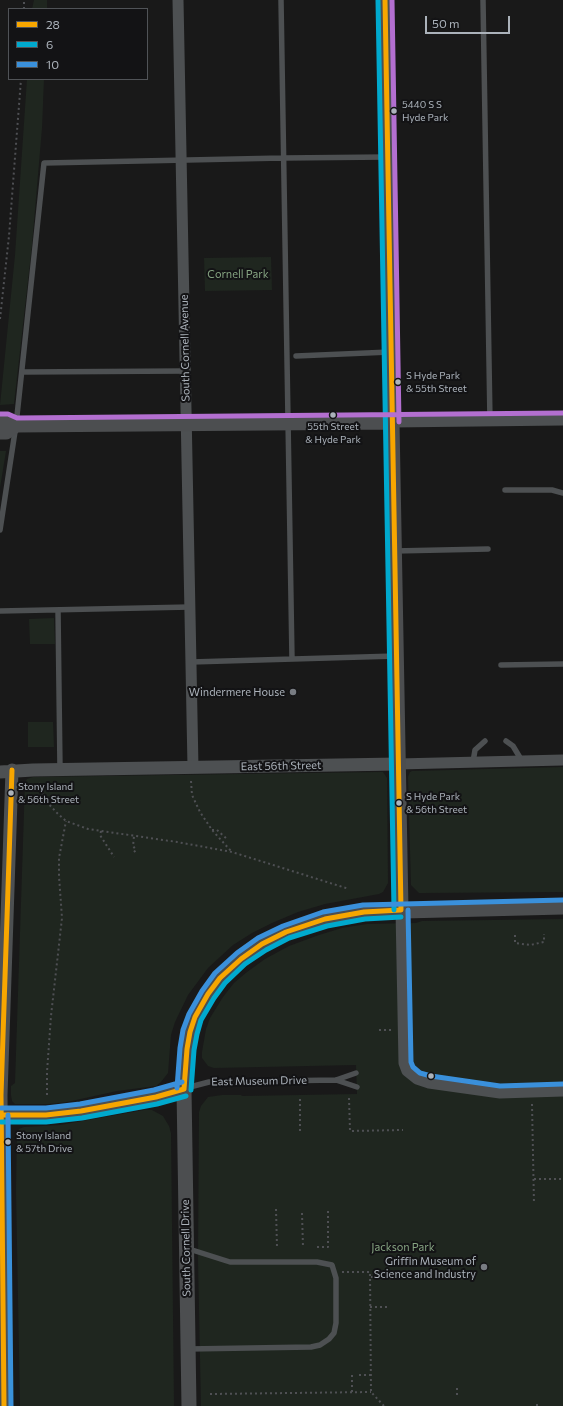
<!DOCTYPE html>
<style>
body{margin:0}
#map{position:relative;width:563px;height:1406px;overflow:hidden;background:#191919;font-family:Commissioner,sans-serif}
canvas{display:block}
.legend{position:absolute;left:8px;top:8px;width:140px;height:72px;box-sizing:border-box;background:#131315;border:1px solid #505357;margin:0;padding:5px 7px;list-style:none;font-size:12px;color:#abb2ba}
.legend li{display:flex;align-items:center;gap:8px;height:20px}
.legend b{width:20px;border:1px solid #505357}
.scale{position:absolute;left:425px;top:16px;width:85px;height:18px;box-sizing:border-box;border:2px solid #abb2ba;border-top:0;padding-left:5px;font-size:12px;line-height:14px;white-space:nowrap;color:#abb2ba;-webkit-text-stroke:3px #131315;paint-order:stroke}
</style>
<div id="map">
<canvas width="563" height="1406"></canvas>
<ul class="legend">
<li><b style="height:5px;background:#f7a600"></b>28</li>
<li><b style="height:5px;background:#00a9ce"></b>6</li>
<li><b style="height:5px;background:#3a90db"></b>10</li>
</ul>
<div class="scale">50 m</div>
</div>
<script>
const context = document.querySelector('canvas').getContext('2d');
context.lineJoin = 'round';
function fillPath(path, color) {
  context.fillStyle = color;
  context.fill(path, 'evenodd');
}
function toPath(rows) {
  const path = new Path2D();
  for (const r of rows) {
    path.moveTo(r[0], r[1]);
    for (let i = 2; i < r.length; i += 2) path.lineTo(r[i], r[i + 1]);
  }
  return path;
}
function stroke(path, color, width, dash) {
  context.strokeStyle = color;
  context.lineWidth = width;
  context.lineCap = dash ? 'butt' : 'round';
  context.setLineDash(dash || []);
  context.stroke(path);
}
function write(font, color, halo, rows, align = 'center') {
  context.font = font + ' Commissioner,sans-serif';
  context.lineWidth = 4;
  context.setLineDash([]);
  context.textBaseline = 'middle';
  context.strokeStyle = halo;
  context.fillStyle = color;
  for (const [text, x, y, turn = 0] of rows) {
    context.save();
    context.translate(x, y);
    context.rotate((+turn || 0) * Math.PI / 180);
    context.textAlign = isNaN(turn) ? turn : align;
    if (halo) context.strokeText(text, 0, 0);
    context.fillText(text, 0, 0);
    context.restore();
  }
}
const green = toPath([
 [34,0,47,0,47,9,32,9],
 [27,79,44,79,42,128,32,245,14,404,0,405,15,255],
 [271,257,272,290,205,291,204,258],
 [0,451,6,451,0,488],
 [54,618,55,644,30,644,29,619],
 [28,722,53,722,54,747,28,747],
 [563,767,563,892,421,893,419,893,411,885,408,777,410,772,412,771],
 [380,772,383,772,387,778,388,883,383,892,379,894,325,904,298,912,272,923,252,933,233,945,208,968,188,995,175,1022,171,1035,168,1073,161,1082,156,1086,117,1091,67,1102,48,1104,15,1104,12,1101,11,1095,11,1086,15,1083,25,782,27,779,33,777],
 [563,919,563,1406,201,1406,198,1261,199,1112,201,1106,208,1097,222,1095,241,1095,242,1096,357,1094,356,1065,214,1068,208,1066,202,1058,202,1052,206,1029,210,1018,223,997,234,983,247,972,265,959,289,946,319,935,342,928,367,924,416,923,422,921],
 [144,1110,152,1110,163,1116,169,1126,171,1133,174,1406,20,1406,16,1190,17,1132,19,1129,24,1127,60,1125]
]);
const path = toPath([
 [24,9,24,0],
 [0,319,9,236,21,79],
 [191,781,192,795,200,812,212,830,231,851],
 [39,783,44,799,58,814,66,821,88,829,177,842,232,852,349,889],
 [212,830,217,830,227,839],
 [101,831,100,835,114,857],
 [134,852,136,850,133,846,134,836],
 [515,935,515,943,530,945,544,942,544,934],
 [379,1030,393,1030],
 [47,1095,47,1072,51,1016,62,918,59,876,59,858,66,821],
 [349,1098,350,1131,403,1130],
 [300,1099,300,1132],
 [532,1104,534,1204],
 [534,1179,563,1179],
 [276,1209,277,1247],
 [302,1213,303,1247],
 [317,1247,328,1247,328,1208],
 [342,1272,370,1272,371,1392,384,1406],
 [371,1277,404,1277,404,1279],
 [370,1307,389,1307],
 [352,1375,352,1392],
 [359,1375,371,1375],
 [457,1388,457,1395],
 [210,1394,371,1392],
 [537,1404,537,1406]
]);
const service = toPath([
 [281,0,292,659],
 [483,0,490,421],
 [296,356,390,352],
 [22,372,185,371],
 [505,490,552,490,563,493],
 [0,530,16,425,44,163,283,158,387,157],
 [394,551,488,549],
 [58,610,60,769],
 [0,611,190,607],
 [191,662,396,656],
 [501,665,563,664],
 [506,741,513,746,522,761],
 [473,762,475,750,485,741],
 [336,1080,357,1087],
 [186,1088,209,1082,336,1080,356,1073],
 [188,1349,311,1347,320,1345,329,1339,334,1333,336,1323,336,1278,332,1265,317,1262,230,1262,189,1249]
]);
const minor = toPath([
 [178,0,193,767],
 [392,422,563,420],
 [398,764,563,760],
 [401,910,404,1063,407,1071,417,1079,429,1083,500,1093,563,1091]
]);
const tertiary = toPath([
 [385,0,392,422],
 [0,772,33,770,398,764],
 [0,1115,46,1115,81,1111,156,1097,184,1089],
 [4,1406,1,1095,12,770]
]);
const secondary = toPath([
 [0,421,7,421,16,425,392,422,401,910],
 [0,432,6,432,16,425],
 [189,1406,184,1089,187,1049,190,1032,195,1017,208,994,226,972,262,944,286,932,325,919,364,912,563,907]
]);
const bus1 = toPath([
 [385,0,401,910],
 [184,1089,187,1049,190,1032,195,1017,208,994,220,978,241,959,262,944,286,932,325,919,364,912,401,910],
 [1,1115,46,1115,81,1111,156,1097,184,1089],
 [4,1406,1,1095,12,770]
]);
const bus2 = toPath([
 [378,0,394,910],
 [191,1090,194,1050,197,1034,201,1020,214,998,225,983,245,964,266,950,289,938,327,926,365,919,401,917],
 [1,1122,46,1122,82,1118,157,1104,186,1096]
]);
const bus3 = toPath([
 [408,910,411,1062,413,1067,420,1073,431,1076,500,1086,563,1084],
 [177,1088,180,1048,183,1030,189,1014,202,991,215,973,237,953,258,938,283,926,323,912,363,905,563,900],
 [1,1108,46,1108,80,1104,154,1090,182,1082],
 [8,1115,11,1406]
]);
const bus4 = toPath([
 [392,0,399,422],
 [0,414,8,414,17,418,563,413]
]);
const markers = [
 [394,111,3.5,"#abb2ba"],
 [398,382,3.5,"#abb2ba"],
 [333,415,3.5,"#abb2ba"],
 [293,692,4,"#787c82"],
 [11,793,3.5,"#abb2ba"],
 [399,803,3.5,"#abb2ba"],
 [431,1076,3.5,"#abb2ba"],
 [8,1142,3.5,"#abb2ba"],
 [484,1267,4,"#787c82"]
];
const busNames = [
 ["5440 S S",402,105],
 ["Hyde Park",402,118],
 ["S Hyde Park",406,376],
 ["& 55th Street",406,389],
 ["55th Street",333,427,"center"],
 ["& Hyde Park",333,440,"center"],
 ["Stony Island",18,787],
 ["& 56th Street",18,800],
 ["S Hyde Park",406,797],
 ["& 56th Street",406,810],
 ["Stony Island",16,1136],
 ["& 57th Drive",16,1149]
];
const parkNames = [
 ["Cornell Park",238,274],
 ["Jackson Park",403,1247]
];
const streetNames = [
 ["South Cornell Avenue",185,348,-91],
 ["East 56th Street",281,766,-1],
 ["East Museum Drive",259,1081,-1],
 ["South Cornell Drive",186,1248,-91]
];
const poiNames = [
 ["Windermere House",285,692],
 ["Griffin Museum of",476,1261],
 ["Science and Industry",476,1274]
];
fillPath(green, '#1f261f');
stroke(path, '#4f5054', 2, [2, 3]);
stroke(service, '#4d5052', 5.5);
stroke(minor, '#4d5052', 11);
stroke(tertiary, '#4d5052', 13);
stroke(secondary, '#4c4e50', 15);
stroke(bus1, '#f7a600', 5);
stroke(bus2, '#00a9ce', 5);
stroke(bus3, '#3a90db', 5);
stroke(bus4, '#b36fd0', 5);
for (const [x, y, r, color] of markers) {
  const dot = new Path2D();
  dot.arc(x, y, r, 0, 2 * Math.PI);
  context.fillStyle = color;
  context.fill(dot);
  stroke(dot, '#131315', 1.5);
}
write('10px', '#abb2ba', '#131315', busNames, 'left');
write('11px', '#86a482', '#131315', parkNames);
write('11px', '#abb2ba', '#131315', streetNames);
write('11px', '#abb2ba', '#131315', poiNames, 'right');
</script>
